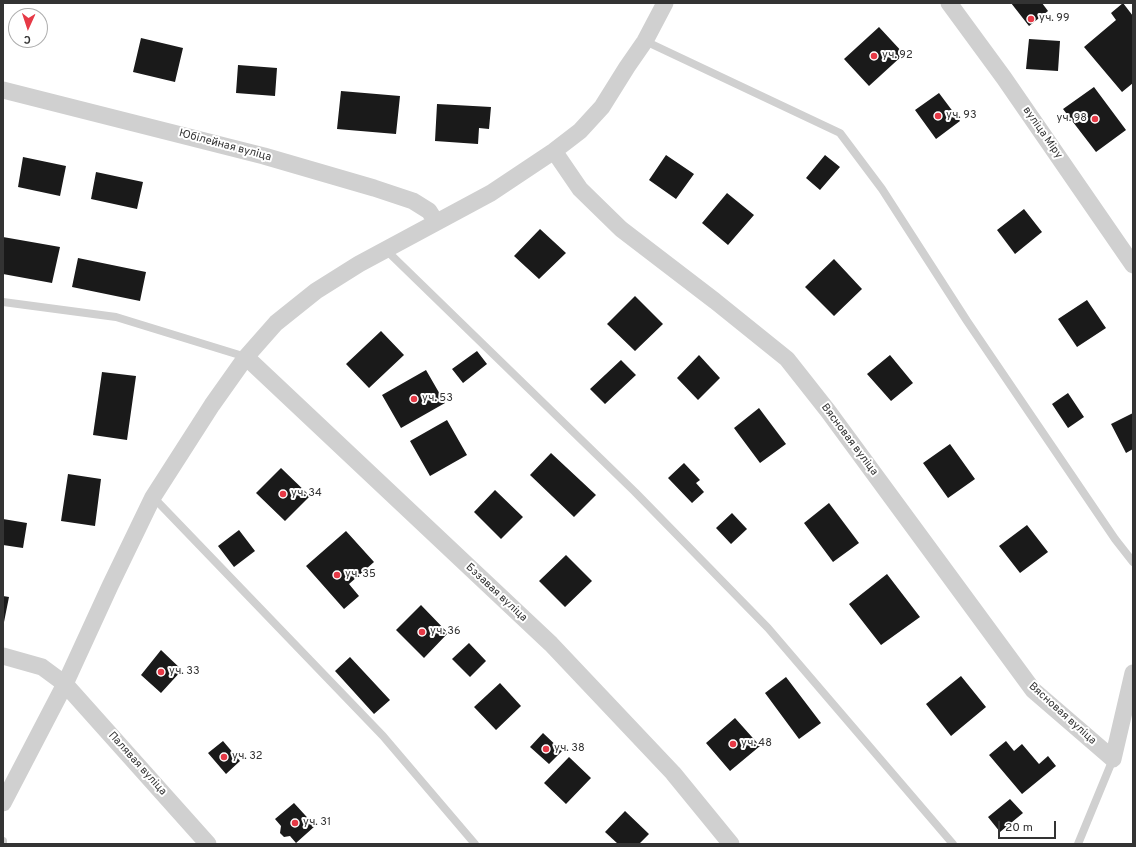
<!DOCTYPE html>
<meta charset="utf-8">
<style>
body{margin:0}
#map{position:relative;width:1136px;height:847px;overflow:hidden;background:#fff;font-family:Overpass,sans-serif}
canvas{display:block}
.frame{position:absolute;inset:0;border:4px solid #333;pointer-events:none}
.north{position:absolute;left:8px;top:8px;width:40px;height:40px;box-sizing:border-box;background:#fff;border:1px solid #adadad;border-radius:50%;rotate:183deg;font-size:11px;font-weight:700;line-height:16px;text-align:center;color:#333}
.north::after{content:'';display:block;margin:auto;width:14px;height:18px;background:#e63946;clip-path:polygon(50% 0,100% 100%,50% 72%,0 100%)}
.scale{position:absolute;left:998px;top:821px;width:58px;height:18px;box-sizing:border-box;border:2px solid #333;border-top:0;padding-left:5px;font-size:12px;line-height:14px;white-space:nowrap;color:#333;-webkit-text-stroke:3px #fff;paint-order:stroke}
</style>
<div id="map">
<canvas width="1136" height="847"></canvas>
<div class="frame"></div>
<div class="north">С</div>
<div class="scale">20 m</div>
</div>
<script>
const context = document.querySelector('canvas').getContext('2d');
context.lineJoin = 'round';
function fillPath(path, color) {
  context.fillStyle = color;
  context.fill(path, 'evenodd');
}
function toPath(rows) {
  const path = new Path2D();
  for (const r of rows) {
    path.moveTo(r[0], r[1]);
    for (let i = 2; i < r.length; i += 2) path.lineTo(r[i], r[i + 1]);
  }
  return path;
}
function stroke(path, color, width, dash) {
  context.strokeStyle = color;
  context.lineWidth = width;
  context.lineCap = dash ? 'butt' : 'round';
  context.setLineDash(dash || []);
  context.stroke(path);
}
function write(font, color, halo, rows, align = 'center') {
  context.font = font + ' Overpass,sans-serif';
  context.lineWidth = 4;
  context.setLineDash([]);
  context.textBaseline = 'middle';
  context.strokeStyle = halo;
  context.fillStyle = color;
  for (const [text, x, y, turn = 0] of rows) {
    context.save();
    context.translate(x, y);
    context.rotate((+turn || 0) * Math.PI / 180);
    context.textAlign = isNaN(turn) ? turn : align;
    if (halo) context.strokeText(text, 0, 0);
    context.fillText(text, 0, 0);
    context.restore();
  }
}
const building = toPath([
 [1011,3,1042,3,1048,11,1029,26],
 [1123,3,1133,16,1133,83,1122,92,1084,47,1116,20,1111,13],
 [879,27,904,54,869,86,844,59],
 [141,38,183,48,175,82,133,72],
 [1029,39,1060,41,1058,71,1026,69],
 [238,65,277,68,275,96,236,93],
 [1094,87,1126,130,1096,152,1063,109],
 [341,91,400,96,396,134,337,129],
 [939,93,960,121,936,139,915,110],
 [437,104,491,107,489,129,479,128,478,144,435,141],
 [666,155,694,174,676,199,649,180],
 [825,155,840,167,820,190,806,178],
 [23,157,66,166,60,196,18,187],
 [96,172,143,182,137,209,91,199],
 [727,193,754,215,728,245,702,223],
 [1024,209,1042,232,1015,254,997,230],
 [540,229,566,253,539,279,514,256],
 [3,237,60,247,52,283,3,274],
 [78,258,146,272,140,301,72,287],
 [834,259,862,289,834,316,805,287],
 [635,296,663,324,635,351,607,324],
 [1087,300,1106,328,1077,347,1058,319],
 [381,331,404,355,369,388,346,364],
 [477,351,487,364,463,383,452,369],
 [699,355,720,378,698,400,677,378],
 [890,355,913,383,891,401,867,374],
 [621,360,636,375,605,404,590,389],
 [426,370,445,403,401,428,382,395],
 [102,372,136,376,127,440,93,435],
 [1068,393,1084,417,1068,428,1052,404],
 [759,408,786,444,760,463,734,428],
 [1133,413,1133,449,1126,453,1111,424],
 [447,420,467,455,430,476,410,441],
 [950,444,975,479,948,498,923,463],
 [551,453,596,495,574,517,530,475],
 [684,463,700,480,696,483,704,492,692,503,668,478],
 [281,468,310,496,285,521,256,493],
 [68,474,101,479,95,526,61,521],
 [495,490,523,517,501,539,474,512],
 [829,503,859,543,833,562,804,523],
 [732,513,747,529,731,544,716,528],
 [3,519,27,523,23,548,3,545],
 [1027,525,1048,552,1020,573,999,546],
 [239,530,255,551,234,567,218,546],
 [346,531,374,562,349,584,359,596,344,609,306,566],
 [566,555,592,581,565,607,539,581],
 [887,574,920,617,881,645,849,604],
 [3,596,9,597,4,622,3,622],
 [421,605,448,633,424,658,396,630],
 [469,643,486,661,470,677,452,659],
 [161,650,182,670,161,693,141,675],
 [350,657,390,700,374,714,335,671],
 [961,676,986,707,951,736,926,704],
 [786,677,821,723,799,739,765,693],
 [500,683,521,706,496,730,474,707],
 [735,718,760,746,730,771,706,743],
 [543,733,562,751,549,764,530,747],
 [223,741,240,761,226,774,208,753],
 [1006,741,1014,751,1022,744,1039,764,1048,756,1056,766,1022,794,989,755],
 [569,757,591,778,566,804,544,783],
 [1010,799,1023,813,1000,832,988,817],
 [294,803,315,826,296,843,290,836,284,837,280,833,281,826,275,819],
 [625,811,649,834,639,844,618,844,605,832]
]);
const lane = toPath([
 [645,41,840,133,882,189,967,321,1115,539,1133,562],
 [386,250,635,492,768,628,953,844],
 [3,302,116,317,246,357],
 [153,497,383,736,475,844],
 [3,841,3,844],
 [1078,844,1113,759]
]);
const street = toPath([
 [949,3,1004,78,1133,265],
 [3,90,264,156,374,188,413,201,429,211,436,222],
 [554,151,580,189,621,229,715,301,787,359,828,411,1033,690,1113,759,1133,673],
 [246,357,551,644,673,773,731,844],
 [3,656,42,667,65,684,208,844],
 [3,803,65,684,110,586,153,497,212,405,246,357,276,323,316,291,359,264,491,193,554,151,580,131,602,107,627,67,645,41,665,3]
]);
const markers = [
 [1031,19,4,"#e63946"],
 [874,56,4,"#e63946"],
 [938,116,4,"#e63946"],
 [1095,119,4,"#e63946"],
 [414,399,4,"#e63946"],
 [283,494,4,"#e63946"],
 [337,575,4,"#e63946"],
 [422,632,4,"#e63946"],
 [161,672,4,"#e63946"],
 [733,744,4,"#e63946"],
 [546,749,4,"#e63946"],
 [224,757,4,"#e63946"],
 [295,823,4,"#e63946"]
];
const poiNames = [
 ["уч. 99",1039,19],
 ["уч. 92",882,56],
 ["уч. 93",946,116],
 ["уч. 98",1087,119,"right"],
 ["уч. 53",422,399],
 ["уч. 34",291,494],
 ["уч. 35",345,575],
 ["уч. 36",430,632],
 ["уч. 33",169,672],
 ["уч. 48",741,744],
 ["уч. 38",554,749],
 ["уч. 32",232,757],
 ["уч. 31",303,823]
];
const streetNames = [
 ["вуліца Міру",1042,133,55],
 ["Юбілейная вуліца",225,146,15],
 ["Вясновая вуліца",849,440,53],
 ["Бэзавая вуліца",496,593,43],
 ["Вясновая вуліца",1062,714,42],
 ["Палявая вуліца",137,764,48]
];
fillPath(building, '#1a1a1a');
stroke(lane, '#d0d0d0', 8);
stroke(street, '#d0d0d0', 17);
for (const [x, y, r, color] of markers) {
  const dot = new Path2D();
  dot.arc(x, y, r, 0, 2 * Math.PI);
  context.fillStyle = color;
  context.fill(dot);
  stroke(dot, '#fff', 1.5);
}
write('11px', '#333', '#fff', poiNames, 'left');
write('11px', '#333', '#fff', streetNames);
</script>
